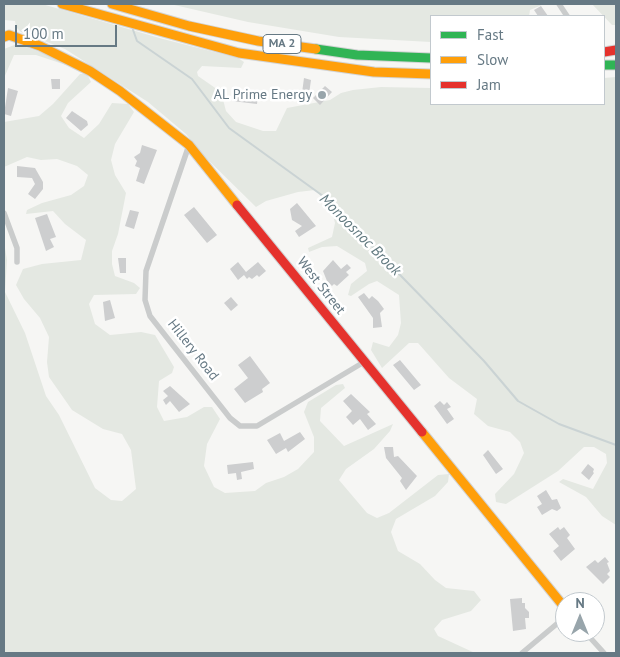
<!DOCTYPE html>
<style>
body{margin:0}
#map{position:relative;width:620px;height:657px;overflow:hidden;background:#f6f6f4;font-family:"PT Sans",sans-serif}
canvas{display:block}
.frame{position:absolute;inset:0;border:5px solid #667984;pointer-events:none}
.legend{position:absolute;left:430px;top:15px;width:175px;height:90px;box-sizing:border-box;background:#fff;border:1px solid #c2c9ce;margin:0;padding:6px 9px;list-style:none;font-size:15px;color:#667984}
.legend li{display:flex;align-items:center;gap:10px;height:25px}
.legend b{width:25px;border:1px solid #c2c9ce}
.north{position:absolute;left:555px;top:592px;width:50px;height:50px;box-sizing:border-box;background:#fff;border:1px solid #c2c9ce;border-radius:50%;rotate:0deg;font-size:14px;font-weight:700;line-height:20px;text-align:center;color:#667984}
.north::after{content:'';display:block;margin:auto;width:18px;height:22px;background:#98a5ab;clip-path:polygon(50% 0,100% 100%,50% 72%,0 100%)}
.scale{position:absolute;left:15px;top:25px;width:102px;height:22px;box-sizing:border-box;border:2px solid #667984;border-top:0;padding-left:6px;font-size:15px;line-height:18px;white-space:nowrap;color:#667984;-webkit-text-stroke:4px #fff;paint-order:stroke}
</style>
<div id="map">
<canvas width="620" height="657"></canvas>
<div class="frame"></div>
<ul class="legend">
<li><b style="height:6px;background:#30b455"></b>Fast</li>
<li><b style="height:6px;background:#ff9f0a"></b>Slow</li>
<li><b style="height:6px;background:#e5322d"></b>Jam</li>
</ul>
<div class="north">N</div>
<div class="scale">100 m</div>
</div>
<script>
const context = document.querySelector('canvas').getContext('2d');
context.lineJoin = 'round';
function fillPath(path, color) {
  context.fillStyle = color;
  context.fill(path, 'evenodd');
}
function toPath(rows) {
  const path = new Path2D();
  for (const r of rows) {
    path.moveTo(r[0], r[1]);
    for (let i = 2; i < r.length; i += 2) path.lineTo(r[i], r[i + 1]);
  }
  return path;
}
function stroke(path, color, width, dash) {
  context.strokeStyle = color;
  context.lineWidth = width;
  context.lineCap = dash ? 'butt' : 'round';
  context.setLineDash(dash || []);
  context.stroke(path);
}
function write(font, color, halo, rows, align = 'center') {
  context.font = font + ' "PT Sans",sans-serif';
  context.lineWidth = 5;
  context.setLineDash([]);
  context.textBaseline = 'middle';
  context.strokeStyle = halo;
  context.fillStyle = color;
  for (const [text, x, y, turn = 0] of rows) {
    context.save();
    context.translate(x, y);
    context.rotate((+turn || 0) * Math.PI / 180);
    context.textAlign = isNaN(turn) ? turn : align;
    if (halo) context.strokeText(text, 0, 0);
    context.fillText(text, 0, 0);
    context.restore();
  }
}
const green = toPath([
 [4,4,42,4,163,39,238,58,244,62,241,68,202,66,197,72,198,76,221,92,226,111,236,122,263,131,276,131,287,108,330,100,341,93,353,90,381,87,431,88,431,104,604,104,604,78,616,77,616,525,602,516,586,497,559,482,563,479,593,489,607,463,606,454,594,447,584,447,558,471,506,504,496,502,495,494,514,474,524,453,520,442,510,432,488,426,474,414,477,399,449,378,418,343,409,343,382,368,371,350,373,342,389,347,398,335,401,323,399,295,377,281,369,284,351,296,348,295,351,284,367,271,365,263,337,246,322,247,309,252,308,248,332,237,335,223,331,207,315,190,298,192,266,201,256,207,202,154,186,134,148,102,65,49,21,32,16,27,15,21,4,20],
 [170,4,544,4,530,10,529,16,431,16,431,42,339,37,248,22],
 [592,4,616,4,616,25,612,25],
 [17,44,66,61,66,65,36,55,14,55,4,78,4,49],
 [80,74,87,74,91,82,68,103,61,116,69,128,84,138,99,124,112,103,128,104,134,112,115,144,111,160,115,175,126,193,118,234,112,251,112,264,115,276,134,283,140,288,136,294,94,295,89,304,95,324,110,335,141,332,155,335,174,367,172,373,159,381,157,407,164,421,187,417,204,407,212,407,220,419,207,444,204,466,214,487,225,493,255,491,266,483,284,477,298,469,314,452,314,437,304,412,308,402,336,385,343,384,345,388,321,408,320,421,344,446,393,424,390,431,374,449,346,469,339,480,367,513,377,518,389,513,438,475,449,474,448,482,435,496,396,519,391,532,398,551,420,564,435,580,446,588,474,591,481,600,471,611,442,620,434,629,438,636,475,653,4,653,4,242,7,260,5,292,25,333,46,396,59,415,95,488,111,500,122,501,136,489,131,450,122,434,103,429,72,410,49,377,47,362,49,337,40,318,24,299,16,285,23,269,42,264,81,260,86,240,65,224,53,211,26,214,27,210,42,203,71,195,84,186,88,175,77,166,57,159,41,160,27,157,4,167,4,122,39,116,53,104]
]);
const stream = toPath([
 [132,27,137,41,192,79,229,128,323,196,484,361,518,401,559,424,616,445]
]);
const building = toPath([
 [541,6,548,16,538,16,534,10],
 [304,78,311,80,309,94,302,93],
 [51,79,60,79,60,89,52,89],
 [325,86,332,92,320,105,313,98],
 [8,88,18,91,11,116,4,114],
 [234,92,258,95,257,104,232,101],
 [72,111,87,121,88,125,81,131,66,118],
 [142,145,157,150,144,184,136,181,140,168,135,166,137,161,134,157,140,153],
 [17,166,35,168,43,182,43,189,35,199,28,194,35,184,32,178,17,177],
 [297,203,316,226,299,237,295,231,302,226,292,220,290,209],
 [194,207,217,235,207,243,184,215],
 [130,210,139,212,134,229,125,226],
 [47,214,56,237,50,239,54,247,46,251,35,218],
 [118,258,126,258,126,273,120,273],
 [333,260,341,269,347,264,351,268,346,272,349,275,337,286,334,284,332,286,327,281,323,271],
 [238,262,246,272,258,262,266,271,259,277,257,275,252,279,249,277,247,279,244,275,238,280,230,269],
 [364,293,369,299,372,296,378,301,384,309,380,313,382,327,373,328,373,318,358,297],
 [231,297,238,305,231,311,224,303],
 [110,300,115,318,105,321,103,302],
 [250,356,270,383,262,389,263,392,245,403,234,389,248,378,238,365],
 [400,360,421,385,414,390,393,365],
 [170,386,190,404,179,412,170,401,166,405,163,400,168,396,163,391],
 [351,394,370,412,367,414,376,424,368,430,360,419,353,425,346,417,352,411,343,401],
 [440,401,444,405,447,402,451,407,447,409,454,419,447,424,434,406],
 [300,432,305,439,288,452,286,448,276,454,267,440,280,433,284,441],
 [384,447,393,447,394,457,398,456,417,476,406,490,400,481,402,478,386,458],
 [488,450,503,469,496,474,483,455],
 [253,462,254,469,241,472,242,479,237,480,236,473,228,474,227,465],
 [588,464,594,469,593,472,594,473,589,480,581,473],
 [546,490,552,500,557,499,561,508,557,511,552,509,542,515,537,507,542,504,537,496],
 [558,527,560,530,564,527,570,535,567,538,575,549,561,561,553,551,559,546,549,534],
 [605,557,609,562,607,563,610,571,607,574,610,577,603,584,586,567,595,560,598,563],
 [522,598,522,603,525,603,525,608,529,612,529,618,525,618,526,629,513,631,510,599]
]);
const street = toPath([
 [559,4,567,16],
 [189,145,146,271,145,300,150,316,230,418,240,426,257,426,364,362],
 [4,213,17,248,17,262],
 [585,632,604,653],
 [522,653,565,617]
]);
const fast = toPath([
 [316,49,357,55,431,58],
 [604,65,616,65]
]);
const slow = toPath([
 [62,4,239,53,374,72,431,74],
 [112,4,189,26,258,41,316,49],
 [4,37,9,35,40,46,90,71,120,91,189,145,237,205],
 [422,432,565,608]
]);
const jam = toPath([
 [604,52,616,50],
 [237,205,422,432]
]);
const markers = [
 [322,95,5,"#98a5ab"]
];
const shields = [
 [282,44,38]
];
const shieldNames = [
 ["MA 2",282,44]
];
const poiNames = [
 ["AL Prime Energy",312,95]
];
const streetNames = [
 ["West Street",321,286,52],
 ["Hillery Road",193,350,52]
];
const waterNames = [
 ["Monoosnoc Brook",360,235,45]
];
fillPath(green, '#e4e8e2');
stroke(stream, '#cad3d4', 2);
fillPath(building, '#cdcecf');
stroke(fast, '#d2d3d4', 11);
stroke(slow, '#d2d3d4', 11);
stroke(jam, '#d2d3d4', 11);
stroke(street, '#cacccc', 5.5);
stroke(fast, '#30b455', 9);
stroke(slow, '#ff9f0a', 9);
stroke(jam, '#e5322d', 9);
for (const [x, y, r, color] of markers) {
  const dot = new Path2D();
  dot.arc(x, y, r, 0, 2 * Math.PI);
  context.fillStyle = color;
  context.fill(dot);
  stroke(dot, '#fff', 2);
}
for (const [x, y, w] of shields) {
  const box = new Path2D();
  box.roundRect(x - w / 2, y - 9.5, w, 19, 4);
  context.fillStyle = '#fff';
  context.fill(box);
  stroke(box, '#667984', 1);
}
write('bold 12px', '#667984', null, shieldNames);
write('14px', '#667984', '#fff', poiNames, 'right');
write('14px', '#667984', '#fff', streetNames);
write('italic 15px', '#627a80', '#fff', waterNames);
</script>
